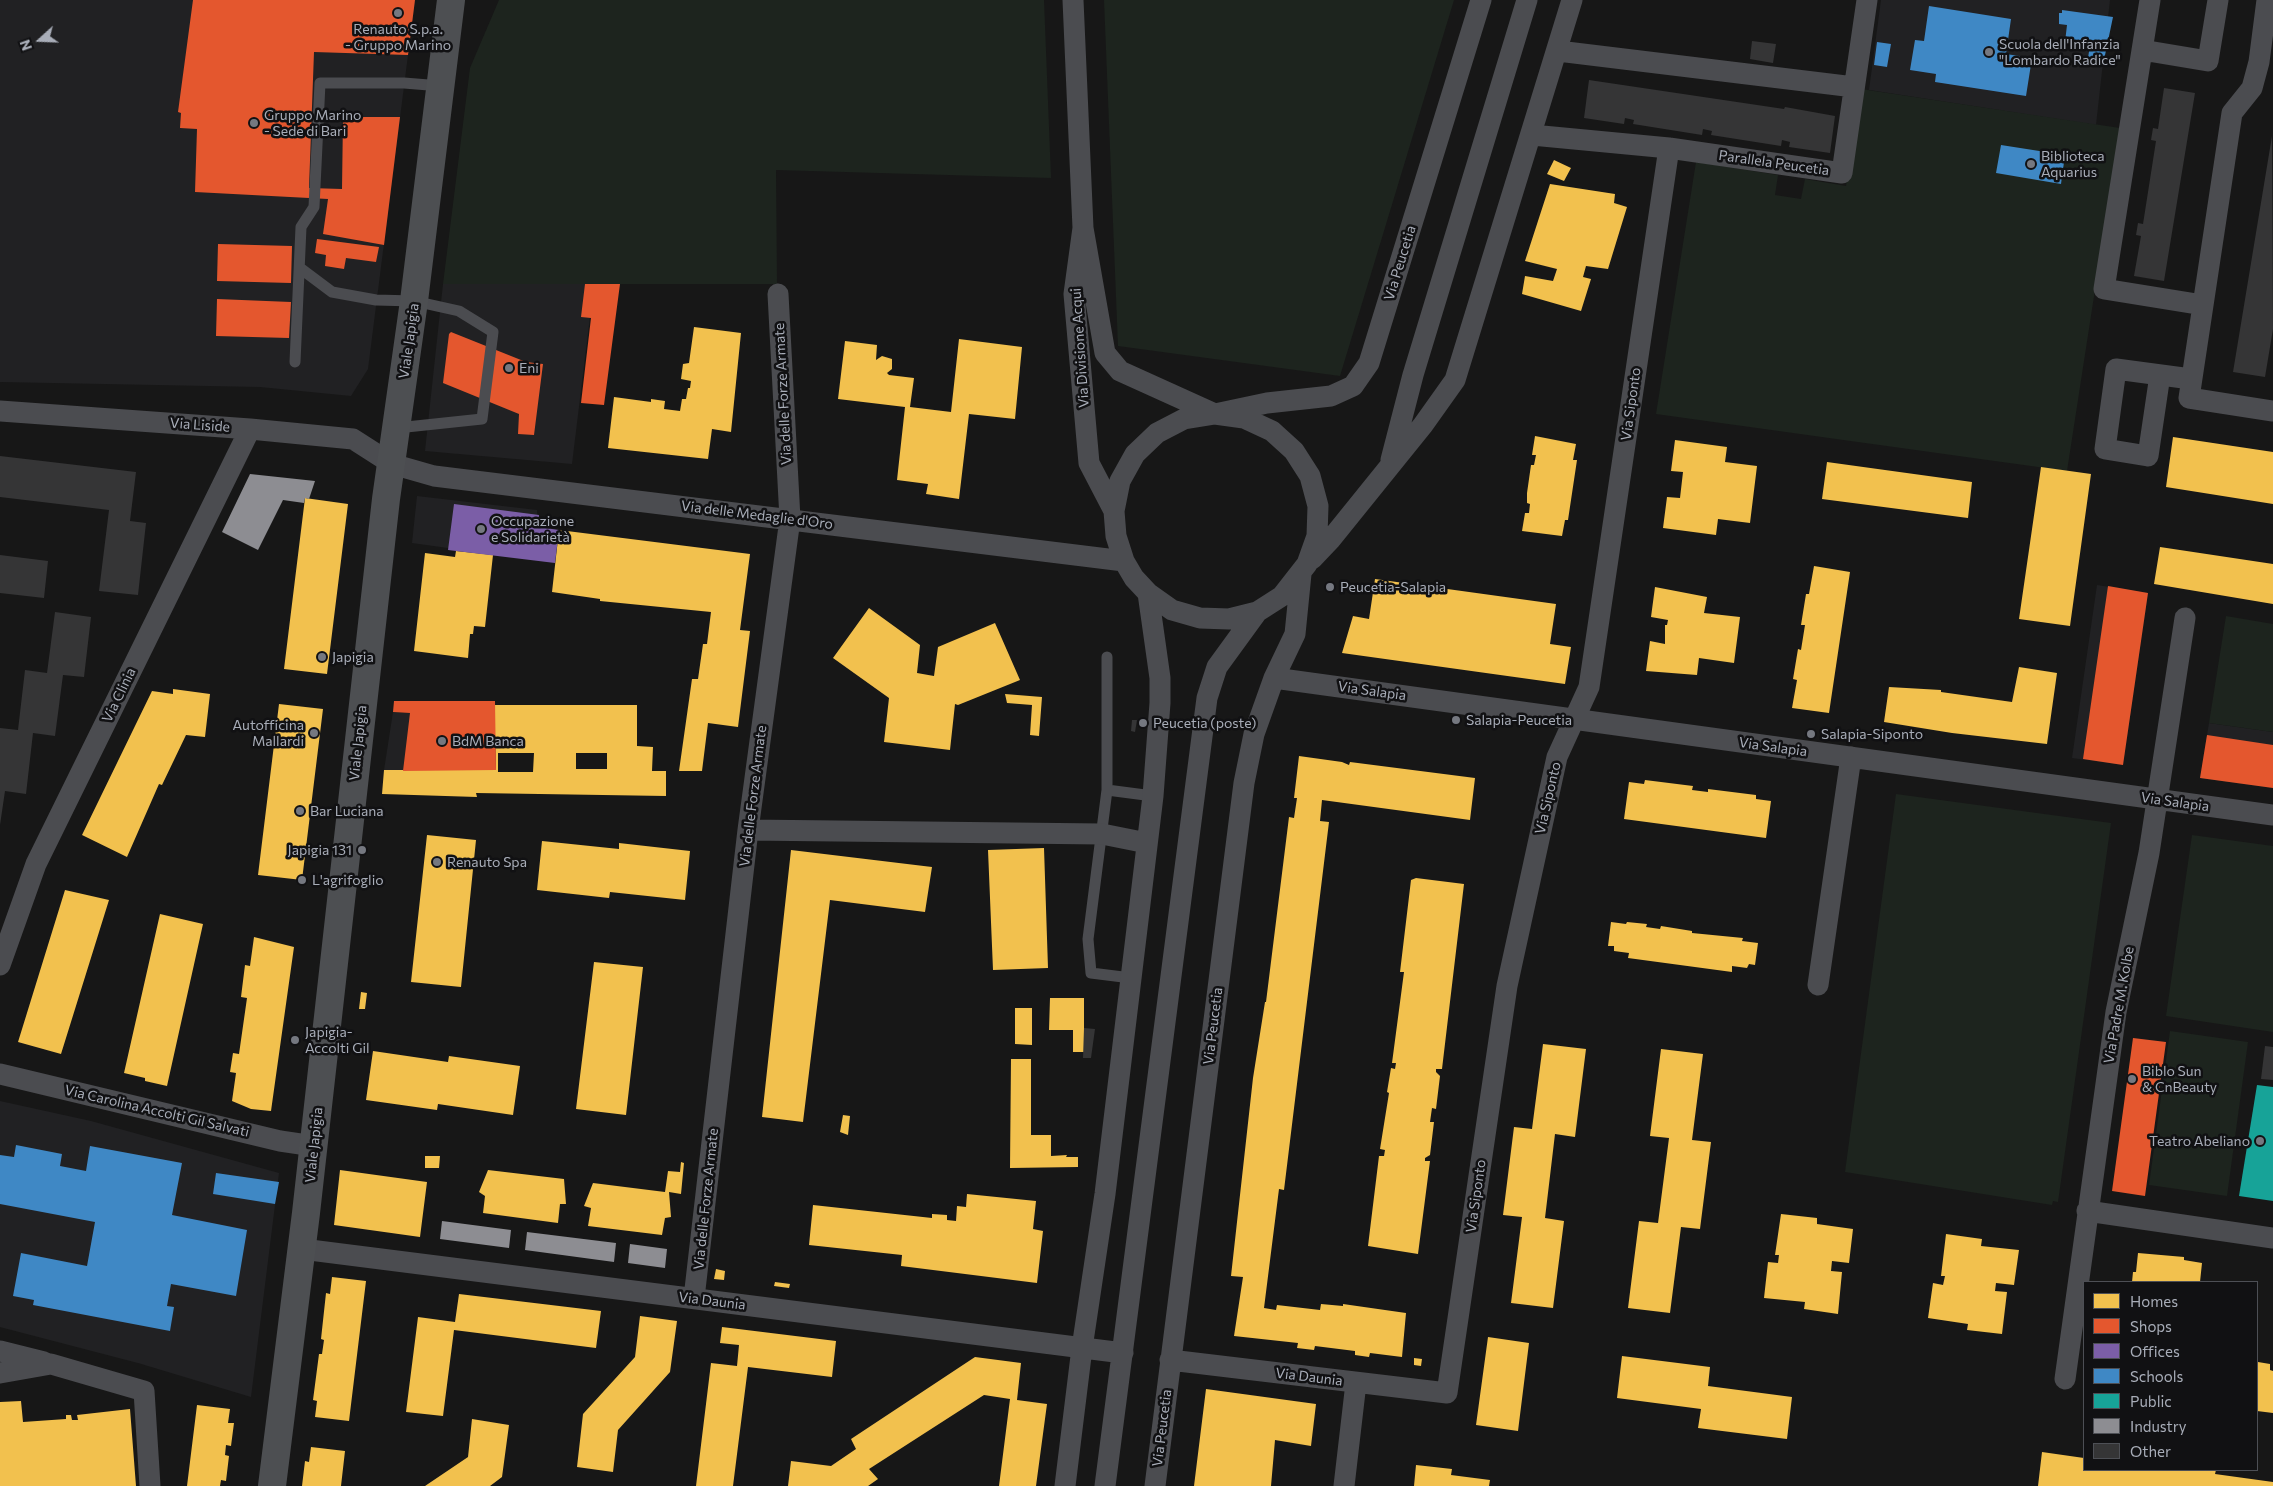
<!DOCTYPE html>
<meta charset="utf-8">
<style>
body{margin:0}
#map{position:relative;width:2273px;height:1486px;overflow:hidden;background:#171717;font-family:Commissioner,sans-serif}
canvas{display:block}
.legend{position:absolute;left:2083px;top:1281px;width:175px;height:190px;box-sizing:border-box;background:#111113;border:1px solid #4d4f55;margin:0;padding:6px 9px;list-style:none;font-size:15px;color:#a8adb8}
.legend li{display:flex;align-items:center;gap:10px;height:25px}
.legend b{width:25px;border:1px solid #4d4f55}
.north{position:absolute;left:15px;top:15px;width:50px;height:50px;-webkit-text-stroke:4px #111113;paint-order:stroke;rotate:250deg;font-size:14px;font-weight:700;line-height:20px;text-align:center;color:#a8adb8}
.north::after{content:'';display:block;margin:auto;width:18px;height:22px;background:#a8adb8;clip-path:polygon(50% 0,100% 100%,50% 72%,0 100%)}
</style>
<div id="map">
<canvas width="2273" height="1486"></canvas>
<ul class="legend">
<li><b style="height:14px;background:#f2c14e"></b>Homes</li>
<li><b style="height:14px;background:#e4572e"></b>Shops</li>
<li><b style="height:14px;background:#7b5ea7"></b>Offices</li>
<li><b style="height:14px;background:#3f88c5"></b>Schools</li>
<li><b style="height:14px;background:#17a398"></b>Public</li>
<li><b style="height:14px;background:#8d8d92"></b>Industry</li>
<li><b style="height:14px;background:#353536"></b>Other</li>
</ul>
<div class="north">N</div>
</div>
<script>
const context = document.querySelector('canvas').getContext('2d');
context.lineJoin = 'round';
function fillPath(path, color) {
  context.fillStyle = color;
  context.fill(path, 'evenodd');
}
function toPath(rows) {
  const path = new Path2D();
  for (const r of rows) {
    path.moveTo(r[0], r[1]);
    for (let i = 2; i < r.length; i += 2) path.lineTo(r[i], r[i + 1]);
  }
  return path;
}
function stroke(path, color, width, dash) {
  context.strokeStyle = color;
  context.lineWidth = width;
  context.lineCap = dash ? 'butt' : 'round';
  context.setLineDash(dash || []);
  context.stroke(path);
}
function write(font, color, halo, rows, align = 'center') {
  context.font = font + ' Commissioner,sans-serif';
  context.lineWidth = 5;
  context.setLineDash([]);
  context.textBaseline = 'middle';
  context.strokeStyle = halo;
  context.fillStyle = color;
  for (const [text, x, y, turn = 0] of rows) {
    context.save();
    context.translate(x, y);
    context.rotate((+turn || 0) * Math.PI / 180);
    context.textAlign = isNaN(turn) ? turn : align;
    if (halo) context.strokeText(text, 0, 0);
    context.fillText(text, 0, 0);
    context.restore();
  }
}
const built = toPath([
 [0,0,415,0,368,369,351,396,260,387,0,382],
 [1881,0,2110,0,2096,125,1869,90],
 [443,284,594,284,572,464,425,451],
 [417,496,537,510,538,527,559,530,555,563,412,543],
 [2097,585,2148,593,2123,765,2072,758],
 [393,712,410,713,496,770,384,770],
 [2209,723,2273,732,2273,788,2200,778],
 [0,1101,91,1121,279,1173,251,1397,138,1363,0,1327]
]);
const green = toPath([
 [499,0,1044,0,1051,178,776,170,777,284,443,284,470,68],
 [1104,0,1454,0,1340,376,1118,346],
 [1861,89,2120,128,2067,471,1656,414,1696,162,1778,175,1775,195,1801,199,1805,179,1846,186],
 [2226,616,2273,624,2273,732,2209,723],
 [1896,794,2111,823,2058,1202,2053,1201,2052,1205,1845,1172],
 [2192,835,2273,846,2273,1032,2166,1016],
 [2170,1031,2248,1042,2227,1196,2149,1185]
]);
const homes = toPath([
 [1554,160,1571,168,1564,181,1547,174],
 [1550,184,1615,194,1614,203,1627,207,1608,269,1586,266,1583,277,1591,279,1581,311,1522,294,1525,276,1553,281,1557,269,1525,261],
 [694,327,741,333,731,432,712,429,708,459,608,448,614,397,651,402,651,399,665,401,664,409,680,411,682,399,686,399,688,388,690,388,691,381,681,379,683,364,689,363],
 [959,339,1022,347,1015,419,969,414,959,499,926,494,928,484,897,480,905,407,838,399,845,341,877,345,876,360,882,356,892,359,892,369,887,373,889,375,914,378,910,407,951,412],
 [1535,436,1576,444,1573,460,1577,460,1568,520,1565,520,1562,536,1522,531,1525,513,1529,513,1530,504,1527,503,1527,493,1531,465,1534,465,1536,455,1532,455],
 [2173,437,2273,452,2273,504,2166,487],
 [1675,440,1727,447,1725,462,1757,466,1750,523,1718,519,1716,535,1663,528,1667,497,1680,498,1683,472,1671,471],
 [1827,462,1972,482,1968,518,1822,499],
 [2041,467,2091,474,2070,626,2019,619],
 [305,498,348,504,327,674,284,669],
 [559,530,750,554,740,630,750,631,738,727,708,723,702,771,679,771,692,679,698,679,703,644,707,644,711,612,600,601,600,599,552,592],
 [2160,547,2273,564,2273,604,2154,584],
 [456,551,493,555,485,627,474,626,473,634,470,634,468,658,414,651,425,553,455,557],
 [1814,566,1850,572,1829,713,1792,708,1797,680,1793,679,1798,649,1801,650,1805,625,1801,625,1806,594,1809,594],
 [1375,579,1556,604,1550,644,1571,647,1565,684,1342,653,1353,616,1369,619],
 [1655,587,1707,597,1704,613,1740,617,1734,663,1699,658,1697,675,1646,671,1650,641,1665,644,1665,625,1667,625,1668,620,1651,617],
 [869,608,920,645,917,673,934,676,938,647,995,623,1020,680,958,705,955,704,950,750,884,742,889,698,833,658],
 [2019,667,2057,673,2047,744,1952,733,1884,722,1889,687,1941,690,1941,692,2012,702],
 [173,689,210,694,205,737,186,735,162,785,159,784,127,857,82,835,152,691,173,694],
 [1005,694,1042,697,1039,736,1030,735,1032,705,1007,703],
 [279,704,323,709,302,880,258,875],
 [494,705,637,705,637,746,653,747,652,771,666,771,666,796,476,793,477,797,382,794,384,770,496,770],
 [498,753,534,753,533,772,498,772],
 [576,753,607,753,607,769,576,769],
 [1299,756,1342,762,1349,765,1350,762,1475,778,1470,820,1322,800,1320,821,1329,822,1284,1190,1279,1189,1264,1308,1276,1310,1277,1305,1320,1310,1321,1304,1343,1306,1343,1304,1406,1313,1402,1357,1370,1353,1369,1357,1355,1355,1355,1351,1315,1346,1314,1350,1297,1348,1298,1343,1234,1336,1243,1277,1231,1276,1253,1078,1265,1002,1266,1002,1289,817,1294,818,1297,798,1294,798],
 [1645,780,1693,786,1692,790,1708,792,1708,789,1756,795,1756,799,1771,801,1766,838,1624,819,1629,782,1644,784],
 [427,835,476,840,461,987,411,982],
 [542,841,619,849,619,843,690,851,685,900,610,892,609,898,537,890],
 [1044,848,1048,968,993,970,988,850],
 [791,850,932,867,925,912,830,900,803,1122,762,1117],
 [1416,878,1464,884,1442,1069,1436,1069,1436,1072,1440,1076,1436,1109,1432,1108,1430,1122,1434,1122,1430,1155,1425,1158,1425,1161,1430,1161,1418,1254,1368,1246,1379,1156,1384,1156,1385,1150,1380,1149,1389,1093,1387,1092,1391,1068,1395,1069,1396,1063,1392,1063,1404,972,1400,972,1411,880],
 [65,890,109,900,61,1054,18,1042],
 [160,914,203,924,167,1086,145,1081,145,1078,124,1073],
 [1611,922,1626,924,1627,922,1647,924,1646,927,1660,929,1661,926,1692,931,1692,933,1743,938,1742,941,1758,943,1755,965,1749,964,1747,968,1732,966,1732,972,1628,958,1629,953,1614,951,1614,946,1608,946],
 [254,937,294,947,271,1111,251,1109,232,1101,236,1073,230,1072,233,1053,239,1054,247,998,241,997,245,965,250,966],
 [594,962,643,967,626,1115,576,1109],
 [361,992,367,993,365,1009,359,1009],
 [1050,998,1084,998,1084,1052,1073,1052,1073,1030,1049,1030],
 [1015,1008,1032,1008,1032,1045,1015,1044],
 [1543,1044,1586,1049,1575,1137,1555,1134,1545,1218,1564,1221,1553,1308,1511,1303,1522,1217,1503,1215,1514,1127,1532,1129],
 [1661,1049,1703,1054,1692,1140,1711,1142,1700,1229,1681,1227,1670,1313,1628,1308,1639,1221,1658,1223,1669,1138,1650,1136],
 [373,1051,448,1062,449,1056,520,1066,513,1115,438,1104,437,1110,366,1100],
 [1011,1059,1031,1059,1031,1135,1051,1135,1051,1156,1067,1155,1066,1157,1078,1157,1078,1167,1010,1168],
 [843,1115,850,1116,848,1135,840,1132],
 [425,1156,440,1156,439,1168,425,1168],
 [681,1162,684,1163,681,1194,669,1192,671,1217,665,1218,662,1235,588,1226,591,1208,584,1206,593,1183,665,1192,668,1171,680,1172],
 [340,1170,427,1182,420,1237,334,1225],
 [488,1170,564,1179,566,1204,560,1204,558,1223,483,1213,485,1196,479,1192],
 [967,1194,1036,1201,1033,1229,1043,1231,1037,1283,901,1266,902,1255,809,1245,813,1205,932,1218,932,1214,947,1215,947,1220,956,1221,957,1206,966,1207],
 [1781,1214,1817,1218,1817,1224,1853,1229,1849,1263,1832,1261,1831,1271,1842,1272,1838,1314,1804,1309,1805,1302,1764,1298,1768,1262,1778,1263,1779,1255,1775,1255],
 [1946,1234,1982,1239,1981,1246,2019,1250,2014,1285,1996,1283,1995,1291,2007,1292,2002,1334,1967,1330,1968,1324,1928,1318,1933,1283,1943,1285,1945,1276,1941,1276],
 [2138,1253,2184,1257,2184,1260,2202,1263,2200,1282,2132,1282,2133,1272,2136,1272],
 [716,1269,725,1271,724,1280,714,1279],
 [332,1277,366,1281,349,1421,315,1417,317,1401,313,1400,319,1354,322,1354,324,1340,321,1339,326,1293,330,1294],
 [775,1282,790,1284,789,1288,774,1286],
 [459,1294,601,1311,596,1348,454,1330,443,1416,406,1412,418,1317,455,1322],
 [640,1316,677,1321,670,1372,618,1430,613,1472,577,1467,583,1414,635,1357],
 [722,1327,836,1341,832,1377,748,1367,733,1486,696,1486,711,1363,737,1366,739,1345,720,1343],
 [1488,1337,1529,1343,1518,1431,1476,1425],
 [1622,1356,1710,1367,1708,1386,1792,1397,1787,1439,1698,1428,1701,1409,1617,1398],
 [975,1357,1021,1363,1017,1400,1047,1404,1036,1486,999,1486,1010,1399,984,1395,869,1469,878,1479,868,1486,788,1486,791,1461,831,1466,856,1449,851,1439],
 [1414,1358,1422,1359,1421,1366,1414,1365],
 [2258,1362,2270,1364,2270,1370,2273,1371,2273,1413,2257,1411],
 [1206,1389,1316,1404,1311,1446,1275,1440,1271,1486,1194,1486],
 [21,1401,23,1422,66,1419,66,1415,71,1415,72,1420,78,1420,77,1415,130,1409,136,1486,0,1486,0,1402],
 [197,1405,230,1409,228,1423,234,1423,231,1446,226,1445,225,1455,229,1456,226,1481,221,1480,220,1486,187,1486],
 [472,1419,509,1425,502,1477,490,1486,425,1486,468,1457],
 [311,1447,345,1451,341,1486,302,1486,305,1461,309,1462],
 [2042,1452,2084,1458,2084,1470,2216,1470,2215,1474,2273,1482,2273,1486,2038,1486],
 [1416,1465,1452,1469,1451,1475,1490,1480,1489,1486,1414,1486]
]);
const shops = toPath([
 [193,0,415,0,408,55,314,52,309,188,342,189,343,117,400,117,384,245,323,234,328,199,195,192,197,129,180,128,181,113,178,112],
 [317,239,379,247,376,262,346,258,344,269,325,266,326,255,315,253],
 [218,244,292,246,291,283,217,281],
 [585,284,620,284,604,405,581,403,591,318,581,317],
 [217,299,291,302,289,338,216,336],
 [451,332,526,362,543,364,534,435,518,434,519,414,443,383,449,334],
 [2108,586,2148,593,2123,765,2083,759],
 [394,701,495,701,496,770,403,771,410,713,393,712],
 [2207,735,2273,745,2273,788,2200,778],
 [2133,1038,2166,1042,2145,1196,2112,1191]
]);
const offices = toPath([
 [454,504,539,515,538,527,559,530,555,563,448,550]
]);
const schools = toPath([
 [1929,6,2011,19,2006,54,2032,58,2026,96,1935,82,1936,74,1910,70,1915,40,1924,41],
 [2062,10,2113,17,2104,60,2088,58,2090,45,2065,42,2067,25,2059,24,2059,13,2062,13],
 [1877,42,1891,44,1887,67,1874,65],
 [2001,145,2065,155,2061,184,1996,173],
 [16,1145,62,1154,60,1166,86,1171,90,1146,182,1163,172,1215,247,1230,236,1296,171,1284,167,1306,174,1307,170,1331,33,1305,34,1300,13,1296,21,1253,87,1266,95,1222,0,1204,0,1155,14,1157],
 [216,1173,279,1182,275,1204,213,1194]
]);
const public = toPath([
 [2257,1085,2273,1087,2273,1201,2239,1196]
]);
const industry = toPath([
 [250,474,315,481,309,499,305,498,304,503,283,500,258,550,222,532],
 [442,1221,511,1230,509,1248,440,1239],
 [527,1232,616,1243,614,1262,525,1250],
 [630,1244,667,1249,665,1268,628,1263]
]);
const building = toPath([
 [1752,41,1776,44,1773,63,1750,59],
 [1589,80,1784,109,1785,107,1835,116,1830,153,1789,147,1790,142,1782,140,1781,146,1711,135,1712,131,1703,129,1702,135,1633,124,1634,120,1625,118,1624,124,1584,118],
 [2164,88,2195,93,2164,281,2134,276,2141,236,2136,235,2138,223,2143,224,2156,141,2151,140,2153,128,2158,129],
 [2272,136,2273,329,2265,377,2233,372],
 [0,456,136,472,130,521,146,523,138,595,99,591,109,510,0,497],
 [0,555,48,561,44,598,0,593],
 [55,612,91,617,84,677,63,675,55,736,33,733,26,794,5,791,0,825,0,728,18,730,25,670,47,673],
 [1132,720,1137,720,1135,732,1131,731],
 [1084,1028,1095,1029,1091,1058,1083,1058],
 [2265,1046,2273,1047,2273,1080,2261,1079]
]);
const lane = toPath([
 [300,268,332,292,376,300,414,301,459,311,493,332,482,419,397,428],
 [295,362,301,227,314,207,320,83,404,83,441,86],
 [1107,657,1107,790,1088,939,1091,973,1131,978],
 [1107,790,1153,796]
]);
const street = toPath([
 [1073,0,1083,228,1074,294,1089,463,1114,511],
 [2150,0,2104,289,2203,305],
 [2267,0,2259,62,2252,88,2232,113,2189,398,2273,411],
 [2142,50,2208,61,2218,0],
 [1558,51,1854,87],
 [1532,135,1669,148,1842,173,1867,0],
 [1083,228,1105,353,1120,371,1215,414,1244,418,1272,431,1294,451,1310,476,1318,506,1317,536,1307,564,1282,596,1257,612,1229,619,1200,618,1172,610,1148,593,1134,578,1124,561,1116,536,1114,511,1120,481,1135,454,1157,433,1184,419,1215,414,1267,403,1331,396,1353,386,1369,363,1481,0],
 [2160,375,2148,456,2105,449,2116,369,2191,379],
 [0,411,250,429,353,439,392,464,434,476,1124,561],
 [1391,460,1413,375,1527,0],
 [1312,559,1331,539,1423,425,1455,380,1572,0],
 [1274,678,2273,815],
 [748,830,1102,834,1147,843],
 [0,965,36,864,250,429],
 [1818,985,1851,757],
 [0,1074,280,1141,314,1146],
 [2087,1211,2273,1238],
 [302,1249,1123,1353],
 [694,1298,748,830,790,519,778,294],
 [0,1351,44,1362],
 [1170,1360,1447,1393,1507,986,1557,757,1589,687,1669,148],
 [0,1373,51,1364,144,1391,150,1486],
 [2065,1379,2116,1012,2149,853,2185,618],
 [1065,1486,1082,1348,1105,1194,1153,796,1160,703,1160,678,1148,593],
 [1105,1486,1207,698,1217,667,1257,612],
 [1155,1486,1244,783,1254,734,1274,678,1295,634,1301,574],
 [1344,1486,1356,1383]
]);
const primary = toPath([
 [272,1486,306,1213,386,499,414,301,451,0]
]);
const markers = [
 [398,13,5,"#757880"],
 [1989,52,5,"#757880"],
 [254,123,5,"#757880"],
 [2031,164,5,"#757880"],
 [509,368,5,"#757880"],
 [481,529,5,"#757880"],
 [1330,587,5,"#757880"],
 [322,657,5,"#757880"],
 [1456,720,5,"#757880"],
 [1143,723,5,"#757880"],
 [314,733,5,"#757880"],
 [1811,734,5,"#757880"],
 [442,741,5,"#757880"],
 [300,811,5,"#757880"],
 [362,850,5,"#757880"],
 [437,862,5,"#757880"],
 [302,880,5,"#757880"],
 [295,1040,5,"#757880"],
 [2132,1079,5,"#757880"],
 [2260,1141,5,"#757880"]
];
const poiNames = [
 ["Renauto S.p.a.",398,29,"center"],
 ["- Gruppo Marino",398,45,"center"],
 ["Scuola dell'Infanzia",1999,44],
 ["\"Lombardo Radice\"",1999,60],
 ["Gruppo Marino",264,115],
 ["- Sede di Bari",264,131],
 ["Biblioteca",2041,156],
 ["Aquarius",2041,172],
 ["Eni",519,368],
 ["Occupazione",491,521],
 ["e Solidarietà",491,537],
 ["Peucetia-Salapia",1340,587],
 ["Japigia",332,657],
 ["Salapia-Peucetia",1466,720],
 ["Peucetia (poste)",1153,723],
 ["Autofficina",304,725,"right"],
 ["Mallardi",304,741,"right"],
 ["Salapia-Siponto",1821,734],
 ["BdM Banca",452,741],
 ["Bar Luciana",310,811],
 ["Japigia 131",352,850,"right"],
 ["Renauto Spa",447,862],
 ["L'agrifoglio",312,880],
 ["Japigia-",305,1032],
 ["Accolti Gil",305,1048],
 ["Biblo Sun",2142,1071],
 ["& CnBeauty",2142,1087],
 ["Teatro Abeliano",2250,1141,"right"]
];
const streetNames = [
 ["Parallela Peucetia",1774,163,8],
 ["Via Peucetia",1400,263,-73],
 ["Viale Japigia",409,341,-82],
 ["Via Divisione Acqui",1080,348,-94],
 ["Via delle Forze Armate",783,394,-93],
 ["Via Siponto",1631,404,-82],
 ["Via Liside",200,425,4],
 ["Via delle Medaglie d'Oro",757,515,7],
 ["Via Salapia",1372,691,8],
 ["Via Clinia",119,695,-64],
 ["Viale Japigia",358,743,-84],
 ["Via Salapia",1773,747,8],
 ["Via delle Forze Armate",753,796,-83],
 ["Via Siponto",1548,798,-77],
 ["Via Salapia",2175,802,8],
 ["Via Padre M. Kolbe",2119,1005,-80],
 ["Via Peucetia",1213,1026,-83],
 ["Via Carolina Accolti Gil Salvati",157,1111,13],
 ["Viale Japigia",314,1145,-84],
 ["Via Siponto",1476,1196,-82],
 ["Via delle Forze Armate",706,1199,-84],
 ["Via Daunia",712,1301,7],
 ["Via Daunia",1309,1377,7],
 ["Via Peucetia",1162,1428,-83]
];
fillPath(built, '#212123');
fillPath(green, '#1d241e');
fillPath(homes, '#f2c14e');
fillPath(shops, '#e4572e');
fillPath(offices, '#7b5ea7');
fillPath(schools, '#3f88c5');
fillPath(public, '#17a398');
fillPath(industry, '#8d8d92');
fillPath(building, '#353536');
stroke(lane, '#4b4c50', 11);
stroke(street, '#4b4c50', 21);
stroke(primary, '#4d4f52', 28);
for (const [x, y, r, color] of markers) {
  const dot = new Path2D();
  dot.arc(x, y, r, 0, 2 * Math.PI);
  context.fillStyle = color;
  context.fill(dot);
  stroke(dot, '#111113', 2);
}
write('14px', '#a8adb8', '#111113', poiNames, 'left');
write('14px', '#a8adb8', '#111113', streetNames);
</script>
